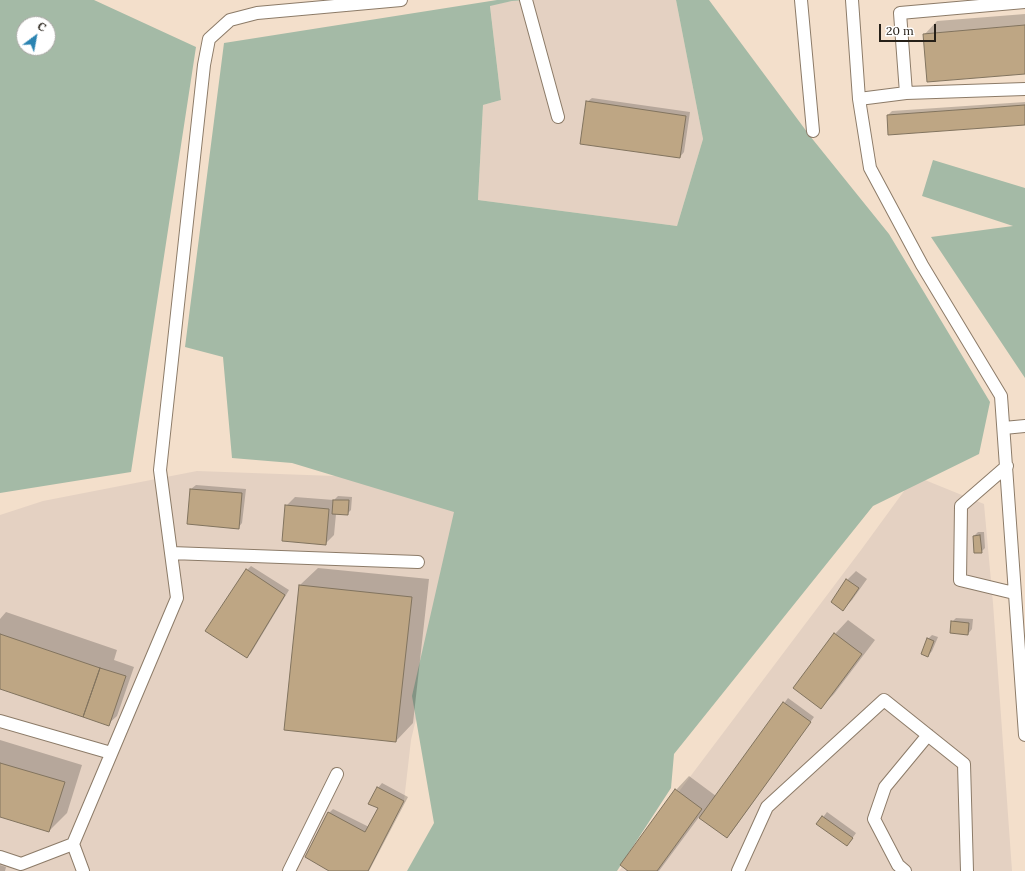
<!DOCTYPE html>
<meta charset="utf-8">
<style>
body{margin:0}
#map{position:relative;width:1025px;height:871px;overflow:hidden;background:#f3dfcb;font-family:Lora,serif}
canvas{display:block}
.north{position:absolute;left:16px;top:16px;width:40px;height:40px;box-sizing:border-box;background:#fff;border:1px solid #a8a6a3;border-radius:50%;rotate:32deg;font-size:11px;font-weight:700;line-height:16px;text-align:center;color:#262018}
.north::after{content:'';display:block;margin:auto;width:14px;height:18px;background:#2b84b2;clip-path:polygon(50% 0,100% 100%,50% 72%,0 100%)}
.scale{position:absolute;left:879px;top:24px;width:57px;height:18px;box-sizing:border-box;border:2px solid #262018;border-top:0;padding-left:5px;font-size:12px;line-height:14px;white-space:nowrap;color:#262018;-webkit-text-stroke:3px #fff;paint-order:stroke}
</style>
<div id="map">
<canvas width="1025" height="871"></canvas>
<div class="north">С</div>
<div class="scale">20 m</div>
</div>
<script>
const context = document.querySelector('canvas').getContext('2d');
context.lineJoin = 'round';
function fillPath(path, color) {
  context.fillStyle = color;
  context.fill(path, 'evenodd');
}
function toPath(rows) {
  const path = new Path2D();
  for (const r of rows) {
    path.moveTo(r[0], r[1]);
    for (let i = 2; i < r.length; i += 2) path.lineTo(r[i], r[i + 1]);
  }
  return path;
}
function stroke(path, color, width, dash) {
  context.strokeStyle = color;
  context.lineWidth = width;
  context.lineCap = dash ? 'butt' : 'round';
  context.setLineDash(dash || []);
  context.stroke(path);
}
const industrial = toPath([
 [529,0,676,0,703,139,677,226,478,200,483,105,501,100,490,5,512,1],
 [197,471,472,481,411,740,404,801,368,871,0,871,0,515,43,501],
 [915,476,984,504,993,603,1012,871,619,871,861,550]
]);
const green = toPath([
 [0,0,94,0,196,47,131,472,0,493],
 [24,24,48,24,48,48,24,48],
 [497,0,529,0,512,1,490,6,501,100,483,105,478,200,677,226,703,139,676,0,709,0,810,136,889,234,990,402,979,454,873,506,674,754,671,788,617,871,407,871,434,823,412,696,454,512,292,463,232,458,223,357,185,347,224,43],
 [933,160,1025,188,1025,378,931,237,1013,226,922,196]
]);
const shadow = toPath([
 [1025,14,1025,73,924,35,937,21],
 [592,98,690,112,684,152,680,157,587,102],
 [1025,102,1025,124,888,115,892,111],
 [196,485,246,489,242,523,238,528,191,489],
 [338,496,352,497,351,510,347,514,336,514,334,535,325,544,286,506,295,497,334,500],
 [978,532,984,532,985,548,981,552,974,536],
 [251,566,289,590,251,653,247,657,247,570],
 [318,568,429,579,413,723,396,741,300,585],
 [856,571,867,579,852,600,843,609,847,580],
 [6,612,117,650,114,660,134,667,117,716,108,724,0,688,0,619],
 [956,618,973,619,972,629,968,634,952,622],
 [848,620,875,640,834,694,821,707,794,687,835,634],
 [932,635,938,637,932,651,928,656,928,639],
 [788,698,814,717,731,833,727,837,699,817,659,871,626,871,676,790,689,776,716,796],
 [0,740,82,765,67,813,49,831,0,816],
 [382,783,408,797,369,871,330,871,329,813,333,809,369,827,379,808,378,788],
 [827,812,856,833,851,840,818,824],
 [0,865,6,867,5,871,0,871]
]);
const building = toPath([
 [1025,25,1025,74,927,82,923,34,1025,25],
 [586,101,686,116,680,158,580,144,586,101],
 [1025,105,1025,125,888,135,887,115,1025,105],
 [190,489,242,493,239,529,187,524,190,489],
 [333,500,349,500,348,515,332,514,333,500],
 [285,505,329,509,326,545,282,541,285,505],
 [980,535,982,553,974,553,973,536,980,535],
 [246,569,285,595,247,658,205,631,246,569],
 [846,579,859,588,843,611,831,602,846,579],
 [299,585,412,597,396,742,284,730,299,585],
 [951,621,969,623,968,635,950,633,951,621],
 [834,633,862,654,821,709,793,688,834,633],
 [0,634,100,668,83,717,0,689,0,634],
 [927,638,934,641,928,657,921,654,927,638],
 [100,668,126,676,109,726,83,717,100,668],
 [783,702,811,722,727,838,699,818,783,702],
 [0,763,65,782,49,832,0,817,0,763],
 [377,787,404,801,368,871,329,871,305,857,328,812,365,832,378,808,368,804,377,787],
 [675,789,702,809,657,871,628,871,620,865,675,789],
 [822,816,853,838,847,846,816,824,822,816]
]);
const service = toPath([
 [526,0,558,117],
 [801,0,813,131],
 [852,0,859,99,870,168,922,265,1001,396,1025,735],
 [906,93,1025,89],
 [859,99,906,93,900,13,1025,2],
 [1004,428,1025,426],
 [1007,466,961,506,960,580,1014,593],
 [171,553,418,562],
 [0,721,111,753],
 [0,857,21,864,73,844],
 [83,871,73,844,177,598,160,470,204,65,209,39,230,20,257,13,401,0],
 [289,871,337,774],
 [738,871,767,807,884,700,964,764,967,871],
 [905,871,898,865,874,819,885,787,928,735]
]);
fillPath(industrial, '#e4d1c2');
fillPath(green, '#a4baa6');
fillPath(shadow, '#0003');
fillPath(building, '#bea684');
stroke(building, '#82745f', 1);
stroke(service, '#8c7b68', 14);
stroke(service, '#fff', 12);
</script>
